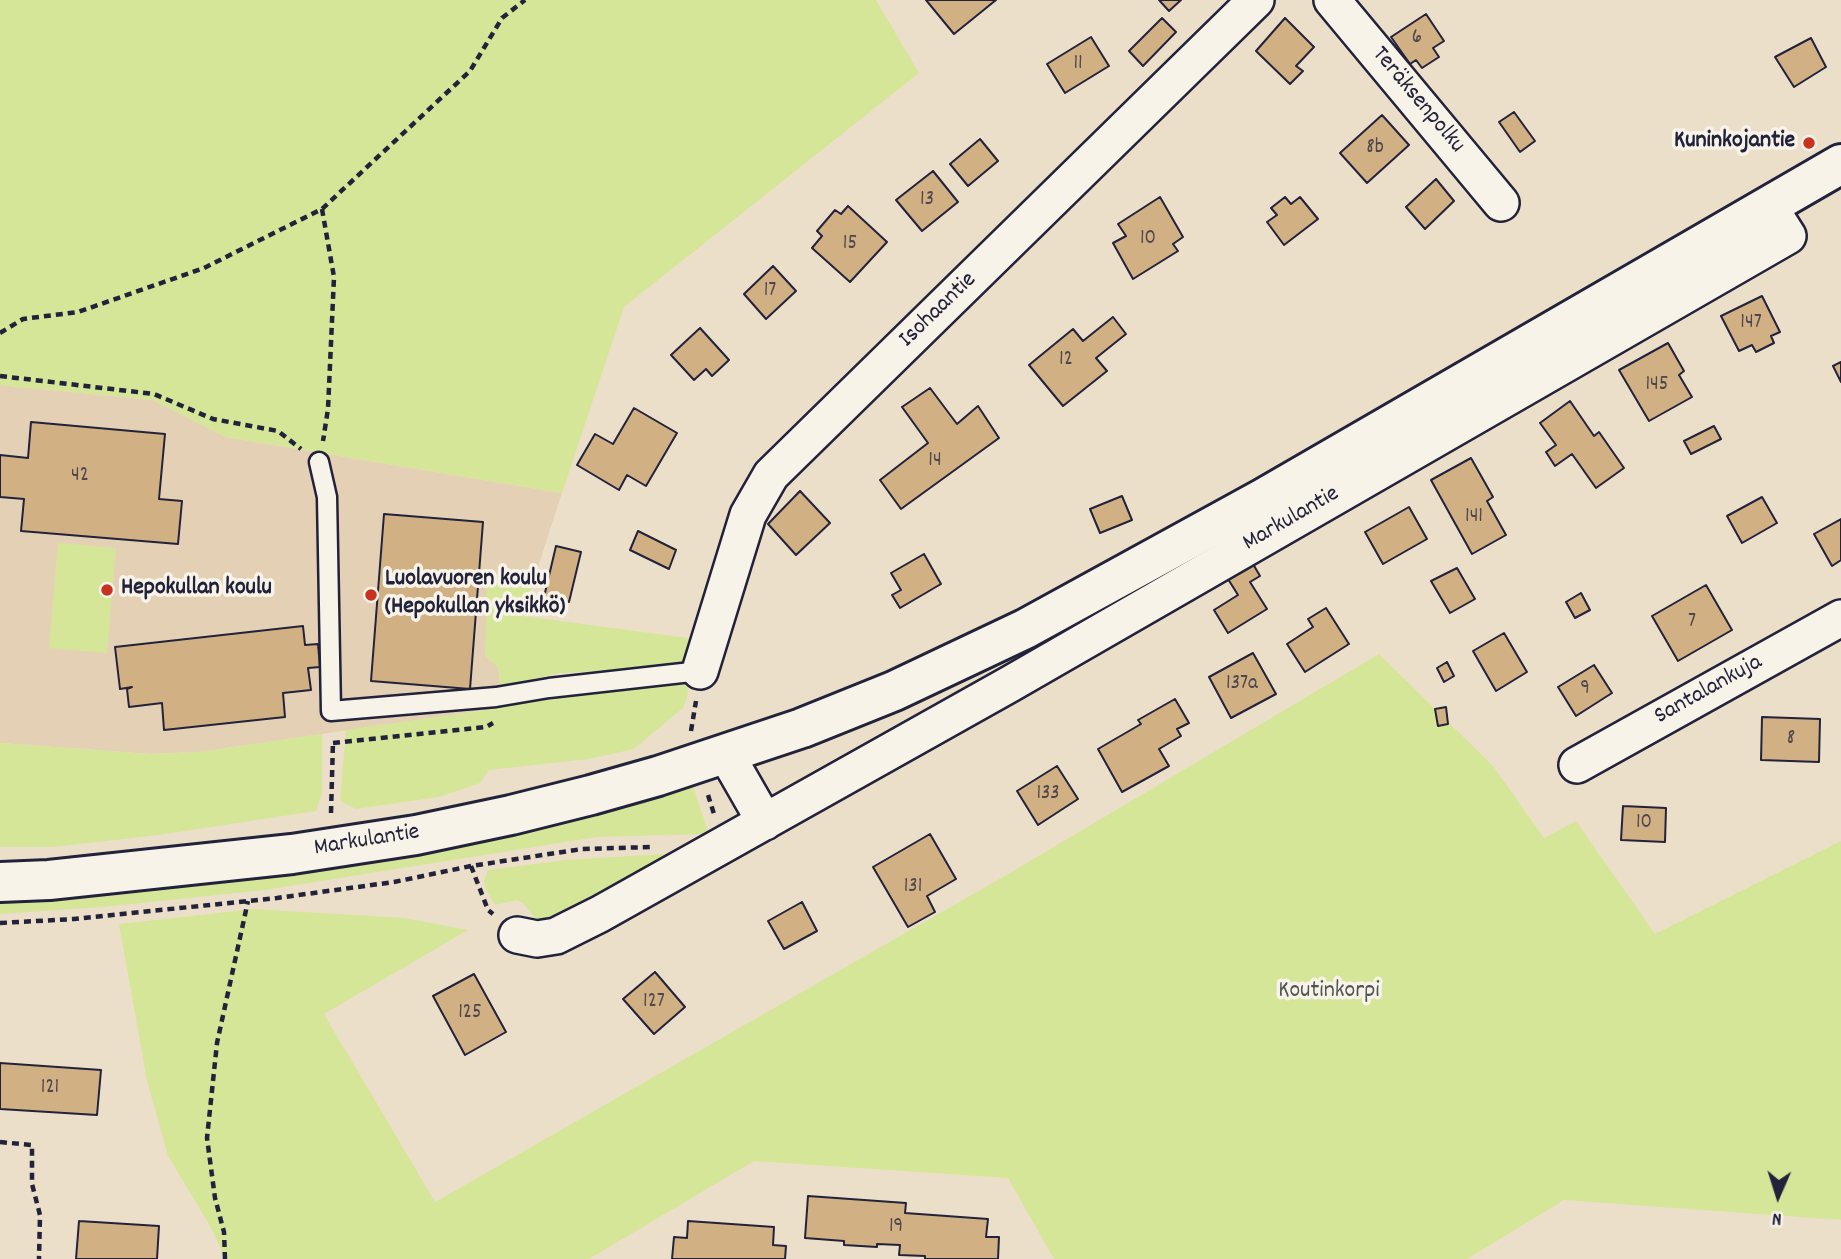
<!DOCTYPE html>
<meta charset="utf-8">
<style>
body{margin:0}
#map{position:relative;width:1841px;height:1259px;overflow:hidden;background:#ecdfca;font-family:Dekko,sans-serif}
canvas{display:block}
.north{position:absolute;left:1743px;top:1161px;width:70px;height:70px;-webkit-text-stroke:5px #f7f3e8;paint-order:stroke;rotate:183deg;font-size:19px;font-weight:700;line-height:28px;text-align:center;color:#22223b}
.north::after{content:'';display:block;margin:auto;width:24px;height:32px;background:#22223b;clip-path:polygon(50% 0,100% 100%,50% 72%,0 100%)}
</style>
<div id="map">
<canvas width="1841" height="1259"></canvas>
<div class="north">N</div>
</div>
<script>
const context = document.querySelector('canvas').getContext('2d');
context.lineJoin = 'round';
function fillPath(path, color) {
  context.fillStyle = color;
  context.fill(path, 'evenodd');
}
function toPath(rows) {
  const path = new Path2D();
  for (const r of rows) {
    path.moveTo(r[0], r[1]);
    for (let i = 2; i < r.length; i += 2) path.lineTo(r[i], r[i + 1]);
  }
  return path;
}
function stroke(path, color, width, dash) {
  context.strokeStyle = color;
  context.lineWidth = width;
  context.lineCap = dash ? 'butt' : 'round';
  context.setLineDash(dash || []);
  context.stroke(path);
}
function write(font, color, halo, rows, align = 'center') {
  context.font = font + ' Dekko,sans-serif';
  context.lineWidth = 7;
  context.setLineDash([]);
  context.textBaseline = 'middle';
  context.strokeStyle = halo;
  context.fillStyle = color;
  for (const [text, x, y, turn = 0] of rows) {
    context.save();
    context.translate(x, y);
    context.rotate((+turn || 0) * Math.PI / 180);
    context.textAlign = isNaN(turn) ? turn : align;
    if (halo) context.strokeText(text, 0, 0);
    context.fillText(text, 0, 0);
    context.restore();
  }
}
const built = toPath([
 [0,385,153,400,226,437,562,493,492,709,200,752,150,754,0,743]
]);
const green = toPath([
 [0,0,876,0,919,73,624,307,562,493,226,437,153,400,0,385],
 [58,543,116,548,107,653,49,648],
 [487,580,533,583,523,616,695,639,686,663,669,667,561,673,500,686,498,667,485,656],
 [1379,654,1493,766,1544,838,1576,821,1655,934,1841,841,1841,1220,1564,1200,1467,1259,1054,1259,1008,1178,754,1161,589,1259,226,1259,210,1226,168,1156,147,1081,119,924,254,909,405,918,468,930,324,1014,435,1202,1003,877],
 [687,683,688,694,683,708,634,749,589,759,489,770,480,783,439,797,356,809,340,801,346,730,492,709,516,702,588,690],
 [322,734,322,793,316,811,159,835,53,847,0,847,0,743,150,754,200,752],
 [693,786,709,834,597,837,265,890,103,907,0,914,0,900,265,876,347,866,423,853,513,833],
 [680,853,565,920,538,922,523,903,517,900,495,905,486,890,484,881,488,870,565,860]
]);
const building = toPath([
 [926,0,996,0,954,34,926,0],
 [1159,0,1181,0,1169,11,1159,0],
 [1426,14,1444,41,1433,48,1439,57,1422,68,1416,60,1410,64,1391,37,1426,14],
 [1162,18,1176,32,1143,66,1129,51,1162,18],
 [1285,18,1314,47,1296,66,1303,71,1290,84,1256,51,1285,18],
 [1091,37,1109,66,1065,93,1047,64,1091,37],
 [1811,38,1826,67,1794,87,1775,57,1811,38],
 [1514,112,1535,141,1520,152,1499,122,1514,112],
 [1382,115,1409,145,1367,183,1340,153,1382,115],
 [980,139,998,161,968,186,950,164,980,139],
 [933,171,958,202,922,231,896,200,933,171],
 [1436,179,1454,201,1425,229,1406,207,1436,179],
 [1160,197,1183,237,1173,244,1178,251,1133,279,1113,243,1126,236,1118,224,1160,197],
 [1285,197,1291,204,1300,197,1318,219,1284,245,1267,222,1277,215,1271,208,1285,197],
 [848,206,887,242,850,282,812,248,822,236,817,231,835,210,841,214,848,206],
 [773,266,796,291,766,319,744,294,773,266],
 [1762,296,1780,332,1771,336,1774,343,1756,352,1752,345,1739,351,1721,316,1762,296],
 [1113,317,1126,334,1096,358,1107,371,1063,406,1029,365,1073,329,1083,341,1113,317],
 [700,328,729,360,712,376,706,369,694,380,671,355,700,328],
 [1668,343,1684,371,1679,375,1692,397,1649,421,1619,370,1668,343],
 [1841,362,1841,382,1833,366,1841,362],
 [930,388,957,424,978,406,999,438,901,509,880,480,928,443,902,407,930,388],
 [1570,401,1594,436,1599,432,1624,468,1596,488,1572,454,1555,466,1546,452,1556,445,1540,423,1570,401],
 [634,408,677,433,646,486,627,475,619,490,577,465,595,434,613,444,634,408],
 [31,422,165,434,159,499,182,501,178,544,21,531,24,499,0,497,0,455,28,458,31,422],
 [1714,426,1721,439,1691,454,1684,441,1714,426],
 [1471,458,1493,497,1487,501,1506,535,1472,554,1431,480,1471,458],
 [800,491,830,523,796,555,768,524,800,491],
 [1122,496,1132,520,1100,533,1090,509,1122,496],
 [1762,497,1777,523,1742,543,1727,516,1762,497],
 [1409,507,1427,539,1383,564,1365,532,1409,507],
 [384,514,483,522,470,689,371,681,384,514],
 [1841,519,1841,560,1832,566,1814,534,1841,519],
 [638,531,676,550,669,569,630,550,638,531],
 [556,546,581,552,569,602,544,597,556,546],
 [924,554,941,584,900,608,892,595,901,590,891,573,924,554],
 [1253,564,1260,576,1250,582,1267,609,1228,633,1214,610,1238,595,1228,579,1253,564],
 [1457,568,1475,599,1450,613,1431,581,1457,568],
 [1706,585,1732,630,1678,661,1652,616,1706,585],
 [1581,593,1590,610,1575,618,1566,602,1581,593],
 [1326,608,1349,644,1305,672,1287,644,1313,627,1308,619,1326,608],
 [303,626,305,645,318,644,320,667,308,668,311,690,283,693,285,717,164,730,162,703,129,707,127,689,132,687,120,689,115,647,303,626],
 [1504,633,1527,672,1496,691,1473,651,1504,633],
 [1253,653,1276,694,1231,718,1209,677,1253,653],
 [1447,662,1454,676,1444,682,1437,668,1447,662],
 [1594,665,1612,693,1576,716,1558,687,1594,665],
 [1175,699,1189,723,1177,729,1181,736,1159,749,1169,766,1122,792,1098,749,1141,724,1138,720,1175,699],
 [1446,707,1448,724,1438,726,1435,709,1446,707],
 [1762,717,1820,719,1819,762,1761,760,1762,717],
 [1057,766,1078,799,1038,825,1017,791,1057,766],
 [1623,806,1666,808,1665,842,1621,840,1623,806],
 [930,834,956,879,927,896,935,912,908,927,873,867,930,834],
 [802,902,817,931,784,949,768,921,802,902],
 [655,972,685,1007,654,1034,623,999,655,972],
 [474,974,506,1032,465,1055,433,996,474,974],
 [0,1063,101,1070,97,1115,0,1109,0,1063],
 [808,1196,906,1203,905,1213,988,1219,986,1237,999,1237,998,1259,925,1259,925,1256,899,1255,900,1245,877,1244,877,1247,844,1245,844,1241,805,1238,808,1196],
 [79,1221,159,1226,157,1259,76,1259,79,1221],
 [688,1221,774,1227,773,1245,786,1246,785,1259,672,1259,674,1237,687,1238,688,1221]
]);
const path = toPath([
 [322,209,334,277,328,409,323,441],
 [0,333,23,319,78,312,204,268,322,209,470,71,502,18,525,0],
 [0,376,154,394,213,419,278,431,301,449],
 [691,731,696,701],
 [333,743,486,727,493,723],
 [708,795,714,814],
 [331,813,333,741],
 [471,866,488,910,493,914],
 [0,923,74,919,277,898,394,882,471,866,582,849,652,847],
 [0,1142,32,1145,32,1184,40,1215,39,1259],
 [225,1259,224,1232,215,1198,207,1138,217,1043,248,901]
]);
const lane = toPath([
 [319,462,327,497,331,711,496,697,549,688,700,671]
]);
const street = toPath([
 [1332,0,1501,203],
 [700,671,748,515,771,475,1256,0],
 [726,754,765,822],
 [1577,765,1841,618],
 [517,935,537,939,556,936,600,914,1010,684,1788,236,1769,206]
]);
const secondary = toPath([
 [0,882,49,880,292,854,416,835,511,815,591,795,658,776,802,728,894,691,1025,629,1262,499,1841,164]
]);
const markers = [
 [1809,143,7,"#c8321e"],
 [107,590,7,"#c8321e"],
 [371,595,7,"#c8321e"]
];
const numberNames = [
 ["6",1417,39],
 ["11",1078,65],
 ["8b",1375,149],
 ["13",927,201],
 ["10",1148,240],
 ["15",850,245],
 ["17",770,292],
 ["147",1751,324],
 ["12",1066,361],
 ["145",1657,386],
 ["14",935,462],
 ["42",80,477],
 ["141",1474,518],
 ["7",1692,623],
 ["137a",1242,685],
 ["9",1585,690],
 ["8",1791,740],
 ["133",1048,795],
 ["10",1644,824],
 ["131",913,888],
 ["127",654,1003],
 ["125",470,1014],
 ["121",50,1089],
 ["19",896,1228]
];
const streetNames = [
 ["Teräksenpolku",1417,101,50],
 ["Isohaantie",939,311,-44],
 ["Markulantie",1292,520,-30],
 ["Santalankuja",1709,691,-29],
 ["Markulantie",367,842,-9]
];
const poiNames = [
 ["Kuninkojantie",1795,143,"right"],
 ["Luolavuoren koulu",385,581],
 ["(Hepokullan yksikkö)",385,609],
 ["Hepokullan koulu",121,590]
];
const parkNames = [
 ["Koutinkorpi",1329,993]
];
fillPath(built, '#e4d1b5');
fillPath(green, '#d5e699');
fillPath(building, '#d1b084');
stroke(building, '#22223b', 2);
stroke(lane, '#22223b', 23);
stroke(street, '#22223b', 40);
stroke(secondary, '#22223b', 44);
stroke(path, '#22223b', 4.5, [7, 5]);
stroke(lane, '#f7f3e8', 18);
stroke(street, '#f7f3e8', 35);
stroke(secondary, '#f7f3e8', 38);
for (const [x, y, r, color] of markers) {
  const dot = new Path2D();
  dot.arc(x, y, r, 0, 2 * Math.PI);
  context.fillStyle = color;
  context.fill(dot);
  stroke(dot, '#f7f3e8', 2.5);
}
write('21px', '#4e464d', null, numberNames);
write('24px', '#22223b', '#f7f3e8', streetNames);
write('bold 24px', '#22223b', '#f7f3e8', poiNames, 'left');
write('24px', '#4f5352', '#f7f3e8', parkNames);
</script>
